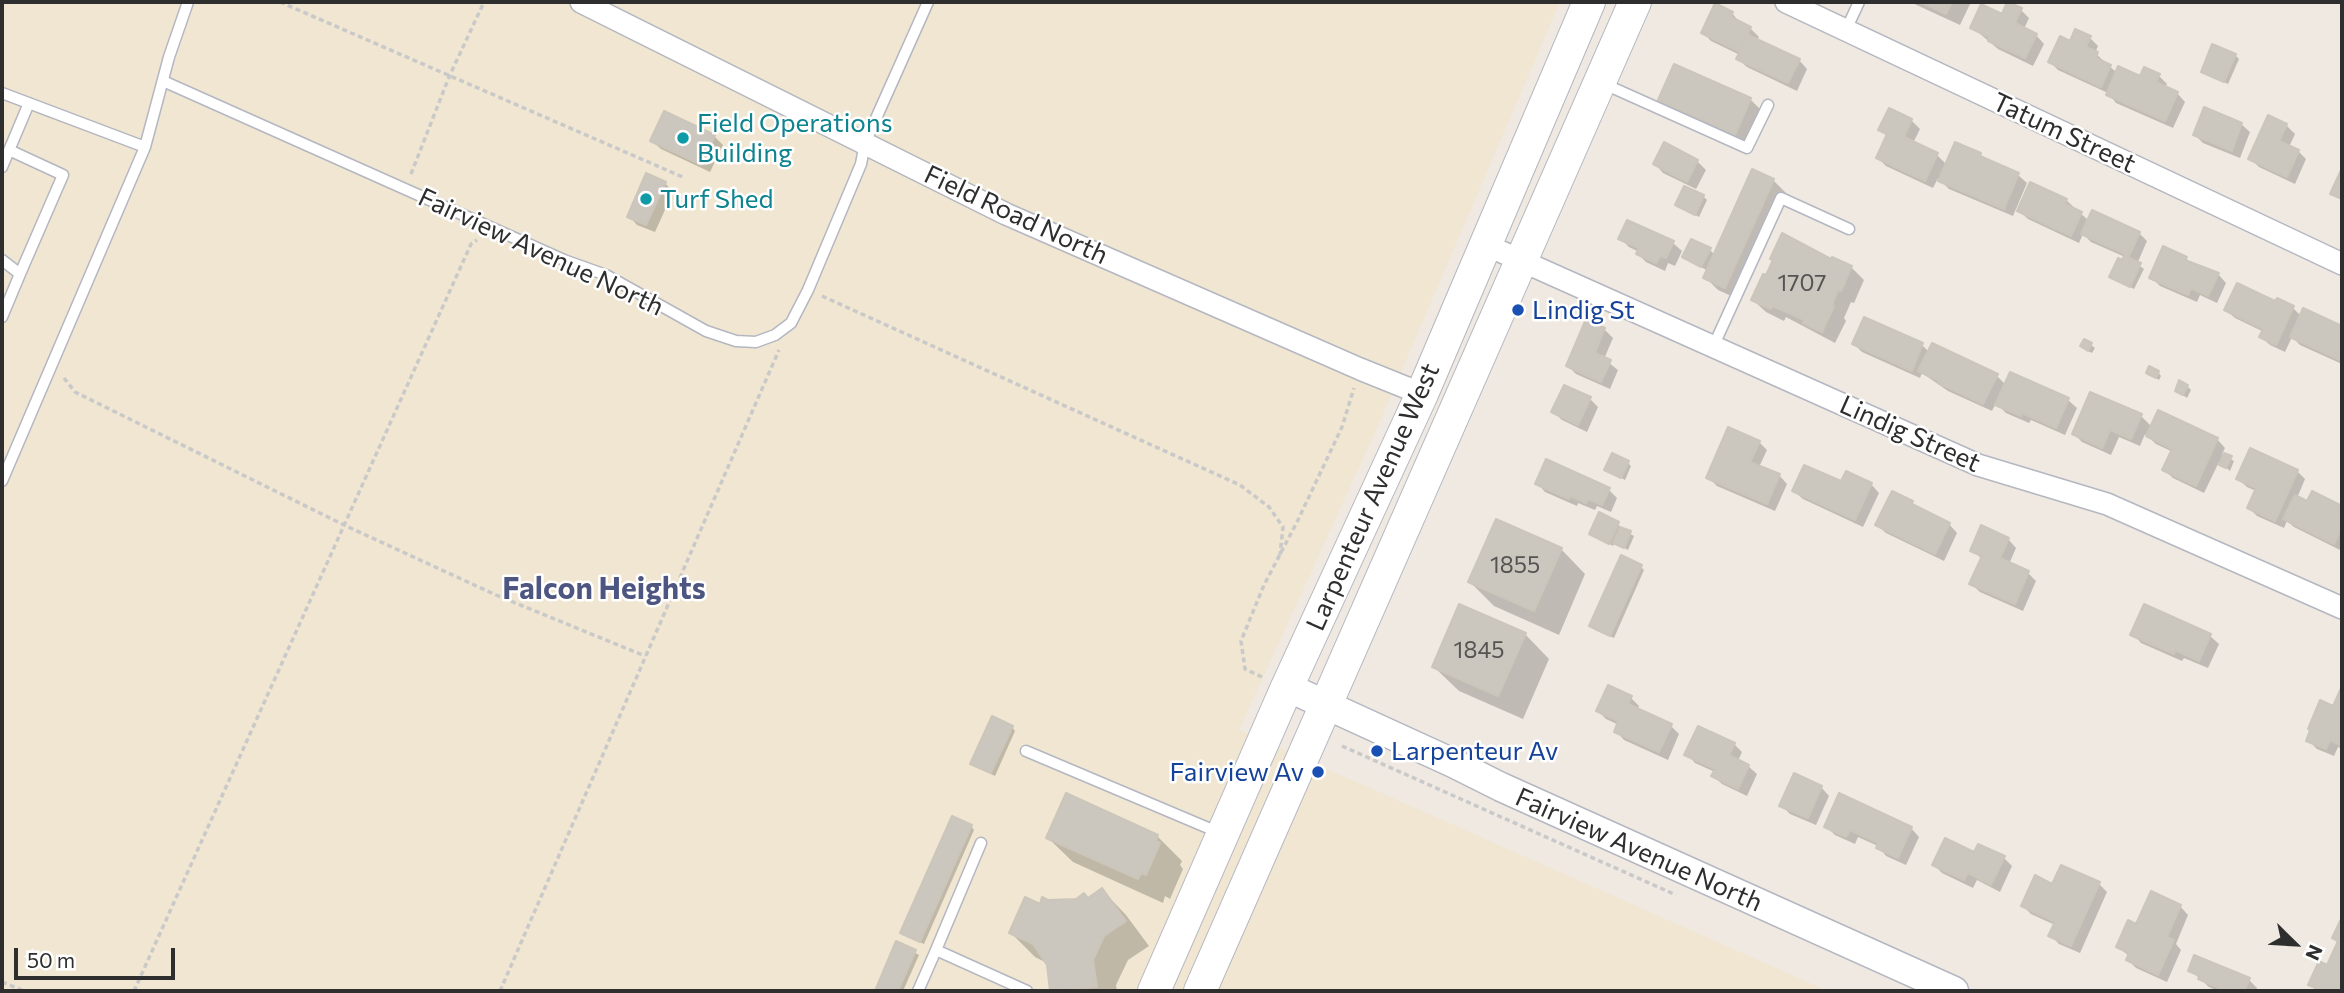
<!DOCTYPE html>
<style>
body{margin:0}
#map{position:relative;width:2344px;height:993px;overflow:hidden;background:#efe9e1;font-family:Commissioner,sans-serif}
canvas{display:block}
.frame{position:absolute;inset:0;border:4px solid #2e2e2e;pointer-events:none}
.north{position:absolute;left:2260px;top:909px;width:70px;height:70px;-webkit-text-stroke:5px #fff;paint-order:stroke;rotate:114deg;font-size:19px;font-weight:700;line-height:28px;text-align:center;color:#2e2e2e}
.north::after{content:'';display:block;margin:auto;width:24px;height:32px;background:#2e2e2e;clip-path:polygon(50% 0,100% 100%,50% 72%,0 100%)}
.scale{position:absolute;left:14px;top:948px;width:161px;height:32px;box-sizing:border-box;border:4px solid #2e2e2e;border-top:0;padding-left:9px;font-size:21px;line-height:24px;white-space:nowrap;color:#2e2e2e;-webkit-text-stroke:5px #fff;paint-order:stroke}
</style>
<div id="map">
<canvas width="2344" height="993"></canvas>
<div class="frame"></div>
<div class="north">N</div>
<div class="scale">50 m</div>
</div>
<script>
const context = document.querySelector('canvas').getContext('2d');
context.lineJoin = 'round';
function fillPath(path, color) {
  context.fillStyle = color;
  context.fill(path, 'evenodd');
}
function toPath(rows) {
  const path = new Path2D();
  for (const r of rows) {
    path.moveTo(r[0], r[1]);
    for (let i = 2; i < r.length; i += 2) path.lineTo(r[i], r[i + 1]);
  }
  return path;
}
function stroke(path, color, width, dash) {
  context.strokeStyle = color;
  context.lineWidth = width;
  context.lineCap = dash ? 'butt' : 'round';
  context.setLineDash(dash || []);
  context.stroke(path);
}
function write(font, color, halo, rows, align = 'center') {
  context.font = font + ' Commissioner,sans-serif';
  context.lineWidth = 5;
  context.setLineDash([]);
  context.textBaseline = 'middle';
  context.strokeStyle = halo;
  context.fillStyle = color;
  for (const [text, x, y, turn = 0] of rows) {
    context.save();
    context.translate(x, y);
    context.rotate((+turn || 0) * Math.PI / 180);
    context.textAlign = isNaN(turn) ? turn : align;
    if (halo) context.strokeText(text, 0, 0);
    context.fillText(text, 0, 0);
    context.restore();
  }
}
const education = toPath([
 [2,2,1560,2,1377,428,1239,730,1828,991,2,991]
]);
const shadow = toPath([
 [1910,2,1971,2,1960,25],
 [2021,10,2029,18,2024,29,2036,35,2044,44,2033,66,1998,49,1972,27],
 [1732,13,1740,23,1750,28,1759,37,1757,41,1799,60,1807,69,1797,91,1747,67,1738,59,1740,55,1711,41,1703,33],
 [2090,38,2098,46,2095,53,2117,73,2141,79,2159,76,2167,84,2165,88,2177,93,2185,102,2173,128,2116,103,2108,93,2058,70,2050,62,2071,43],
 [2235,55,2239,59,2228,84,2203,72],
 [1750,99,1763,112,1748,147,1673,113,1660,100],
 [1911,120,1920,129,1913,143,1937,155,1947,165,1980,154,1988,161,2018,175,2027,183,2013,216,1949,189,1938,178,1933,188,1886,166,1878,158,1888,137,1880,130],
 [2241,124,2250,132,2240,158,2203,143,2195,135],
 [2286,125,2295,134,2289,147,2298,151,2306,159,2295,184,2259,167,2251,159],
 [714,136,723,145,710,172,661,149,652,141],
 [1697,161,1706,170,1696,189,1663,173,1655,164],
 [1773,180,1786,193,1738,299,1718,290,1705,277,1708,271,1684,257,1710,250,1715,255],
 [665,183,673,192,655,232,637,225,629,216],
 [1703,196,1707,200,1699,217,1677,205],
 [2066,200,2089,221,2139,233,2147,241,2137,264,2144,269,2134,289,2111,277,2125,257,2091,242,2083,234,2079,243,2028,219,2019,211],
 [1620,238,1673,243,1682,251,1675,266,1668,263,1665,271,1646,262,1638,254,1639,252,1629,247],
 [2186,258,2192,265,2218,274,2226,283,2217,303,2200,295,2197,302,2160,286,2151,277],
 [1851,267,1864,280,1854,303,1851,302,1844,318,1846,321,1835,343,1786,317,1784,321,1766,312,1753,300],
 [2277,300,2293,308,2301,316,2304,311,2342,328,2342,364,2300,345,2292,337,2285,352,2270,345,2261,337,2264,332,2235,318,2226,310,2276,303],
 [1865,319,1922,345,1929,352,1996,375,2006,385,2068,400,2077,408,2065,435,2031,420,2029,423,2006,413,1996,403,1992,411,1948,391,1922,373,1920,378,1862,352,1854,344],
 [1604,329,1613,338,1604,359,1618,370,1610,389,1576,374,1568,366],
 [2085,341,2095,348,2092,353,2086,350],
 [2158,372,2161,376,2159,380,2148,373],
 [2187,386,2191,390,2187,398,2177,391],
 [1590,399,1598,407,1587,432,1562,420,1553,412],
 [2141,416,2152,427,2217,439,2225,448,2222,454,2234,461,2230,471,2219,462,2204,493,2173,478,2164,470,2173,452,2156,444,2145,434,2140,446,2119,437,2111,455,2082,442,2074,434],
 [1759,442,1767,450,1759,467,1779,475,1787,484,1775,511,1717,486,1708,477],
 [1628,463,1631,466,1625,480,1606,469],
 [2297,471,2305,479,2297,498,2308,503,2313,493,2342,508,2342,551,2294,527,2287,521,2284,528,2257,516,2249,508,2256,491,2247,487,2238,479],
 [1537,483,1609,490,1617,498,1611,512,1597,506,1595,510,1578,503,1577,506,1545,492],
 [1841,484,1871,484,1879,493,1863,527,1803,499,1794,491],
 [1912,503,1920,510,1949,524,1957,533,1944,561,1886,533,1877,525],
 [1600,514,1618,523,1621,529,1634,536,1628,550,1615,542,1613,546,1591,534],
 [2008,539,2016,548,2009,564,2028,573,2036,581,2023,611,1980,592,1971,584,1982,559,1972,550],
 [1561,549,1585,574,1559,635,1494,606,1470,582],
 [1640,566,1644,570,1614,638,1595,630,1591,626],
 [2145,606,2210,636,2219,644,2208,668,2184,658,2182,661,2141,643,2133,634],
 [1525,634,1549,659,1523,719,1459,691,1434,667],
 [2342,690,2342,749,2338,747,2334,756,2317,749,2308,740,2334,708],
 [1631,698,1639,706,1637,710,1671,726,1679,734,1668,760,1624,740,1616,731,1619,725,1606,719,1598,711],
 [1012,727,1015,731,995,776,976,767,972,763],
 [1734,744,1742,752,1738,761,1748,766,1757,774,1747,796,1722,784,1713,776,1715,772,1695,763,1687,754],
 [1821,787,1829,796,1816,825,1790,814,1781,805],
 [971,826,974,830,924,944,906,936,902,932],
 [1826,826,1911,828,1919,837,1906,865,1886,856,1878,846,1858,837,1855,844,1835,835],
 [1157,836,1182,861,1180,865,1183,869,1170,899,1165,896,1163,903,1073,862,1048,838],
 [1975,854,2004,858,2012,866,2000,892,1977,880,1973,888,1942,873,1934,865],
 [2099,884,2107,892,2080,953,2059,944,2050,935,2055,925,2031,914,2023,906,2053,886],
 [1102,890,1126,915,1149,946,1128,960,1116,985,1117,991,1053,991,1049,964,1035,957,1011,933,1048,902,1088,899],
 [2180,906,2188,915,2176,944,2181,950,2167,982,2136,968,2128,960,2129,956,2118,947,2137,926],
 [2342,921,2342,991,2317,991,2310,984,2328,967,2339,942,2334,938],
 [897,943,919,955,903,991,876,991],
 [2190,970,2249,980,2257,988,2256,991,2218,991,2209,987]
]);
const building = toPath([
 [1921,2,1952,2,1946,14,1921,2],
 [2007,2,2022,8,2015,23,2037,34,2025,58,1988,41,1989,37,1970,28,1981,4,2002,14,2007,2],
 [1715,3,1733,12,1731,17,1751,27,1740,52,1701,33,1715,3],
 [2075,29,2091,36,2086,47,2098,52,2096,58,2111,65,2101,87,2048,62,2060,36,2070,41,2075,29],
 [1748,35,1800,59,1788,83,1736,59,1748,35],
 [2212,44,2236,54,2224,82,2201,72,2212,44],
 [1674,64,1751,98,1735,135,1658,100,1674,64],
 [2118,66,2140,76,2144,67,2160,74,2156,82,2178,92,2165,121,2106,95,2118,66],
 [2204,107,2242,123,2232,151,2193,135,2204,107],
 [1889,108,1912,119,1904,137,1938,153,1925,181,1876,158,1887,134,1878,130,1889,108],
 [664,111,715,135,702,165,650,141,664,111],
 [2268,115,2287,124,2279,141,2299,150,2287,177,2248,159,2268,115],
 [1664,142,1698,160,1687,182,1653,164,1664,142],
 [1955,142,1981,153,1980,156,2019,173,2004,209,1938,181,1955,142],
 [2342,168,2342,199,2330,194,2342,168],
 [1752,169,1774,179,1725,288,1703,278,1752,169],
 [646,173,666,182,646,225,627,217,646,173],
 [2030,182,2067,199,2065,204,2082,212,2071,236,2017,211,2030,182],
 [1684,186,1704,195,1695,215,1675,205,1684,186],
 [2092,210,2140,232,2129,256,2081,234,2092,210],
 [1627,220,1674,241,1666,258,1660,256,1656,263,1636,254,1639,248,1618,239,1627,220],
 [1782,233,1831,259,1832,257,1852,266,1841,291,1838,290,1832,305,1834,306,1822,332,1803,323,1804,320,1773,306,1771,309,1751,300,1763,274,1766,275,1773,260,1770,259,1782,233],
 [1691,239,1711,248,1701,267,1682,257,1691,239],
 [2163,246,2187,257,2185,260,2219,273,2208,296,2191,288,2188,295,2149,278,2163,246],
 [2124,256,2141,263,2130,287,2109,277,2118,258,2122,260,2124,256],
 [2237,283,2275,301,2277,298,2294,306,2276,345,2259,337,2263,329,2224,310,2237,283],
 [2303,308,2342,326,2342,361,2290,337,2303,308],
 [1864,317,1923,343,1912,371,1852,344,1864,317],
 [1586,319,1605,328,1595,353,1611,360,1601,382,1566,366,1586,319],
 [2084,339,2092,343,2088,351,2080,346,2084,339],
 [1932,343,1998,374,1983,404,1938,383,1939,381,1918,371,1932,343],
 [2149,366,2159,371,2156,378,2146,373,2149,366],
 [2010,372,2069,398,2056,428,2022,413,2021,416,1995,405,2010,372],
 [2179,380,2188,385,2183,395,2175,391,2179,380],
 [1564,385,1591,397,1578,425,1551,412,1564,385],
 [2090,392,2142,414,2131,439,2110,430,2102,448,2072,434,2090,392],
 [2158,410,2218,438,2196,486,2162,470,2172,449,2146,436,2158,410],
 [1728,427,1760,441,1750,462,1780,474,1767,504,1706,478,1728,427],
 [2250,448,2298,470,2275,521,2247,508,2256,488,2236,479,2250,448],
 [1612,453,1629,461,1621,478,1604,470,1612,453],
 [2224,453,2232,456,2226,468,2219,465,2224,453],
 [1546,459,1610,488,1602,505,1588,499,1586,503,1570,496,1569,499,1535,484,1546,459],
 [1804,465,1841,481,1846,471,1872,483,1855,520,1792,491,1804,465],
 [1892,491,1913,501,1912,504,1950,523,1935,554,1875,525,1892,491],
 [2312,491,2342,506,2342,527,2334,544,2283,519,2295,495,2307,501,2312,491],
 [1599,512,1619,522,1609,544,1589,534,1599,512],
 [1496,519,1562,548,1534,611,1468,582,1496,519],
 [1981,525,2009,538,2000,558,2029,571,2015,604,1969,584,1982,556,1970,551,1981,525],
 [1620,527,1631,531,1624,548,1613,543,1620,527],
 [1621,555,1642,565,1610,636,1589,626,1621,555],
 [1459,604,1526,633,1498,696,1432,667,1459,604],
 [2144,604,2211,634,2199,661,2175,650,2174,654,2130,635,2144,604],
 [1608,685,1632,696,1628,704,1672,724,1659,752,1614,732,1618,721,1596,711,1608,685],
 [2342,686,2342,746,2330,740,2326,749,2306,741,2310,730,2308,729,2320,700,2333,706,2342,686],
 [992,716,1013,726,991,773,970,764,992,716],
 [1698,726,1735,743,1729,755,1749,765,1738,789,1711,776,1715,769,1684,755,1698,726],
 [1794,773,1822,786,1808,818,1779,806,1794,773],
 [1066,793,1158,835,1156,841,1160,843,1146,875,1141,873,1138,879,1046,838,1066,793],
 [1839,793,1912,827,1898,858,1876,848,1878,843,1850,830,1846,837,1824,827,1839,793],
 [952,816,972,825,920,942,900,933,952,816],
 [1945,838,1974,852,1978,844,2005,856,1991,885,1968,873,1964,880,1932,865,1945,838],
 [2061,865,2100,882,2071,946,2048,936,2055,922,2021,906,2035,875,2052,884,2061,865],
 [1102,888,1126,921,1104,936,1093,960,1097,987,1050,991,1047,965,1033,944,1009,933,1025,897,1040,904,1042,897,1048,900,1076,899,1084,893,1088,898,1102,888],
 [2151,891,2181,905,2167,937,2174,940,2158,975,2126,960,2129,953,2116,947,2128,920,2136,924,2151,891],
 [2342,917,2342,991,2317,991,2318,989,2308,985,2319,961,2327,965,2338,941,2332,938,2342,917],
 [896,941,916,950,898,991,875,991,896,941],
 [2194,955,2250,978,2244,991,2218,991,2219,988,2198,979,2200,976,2188,971,2194,955]
]);
const path = toPath([
 [280,2,685,178],
 [411,174,449,77,484,2],
 [822,296,1240,485,1269,507,1283,527,1280,555],
 [64,378,75,392,344,525,496,595,645,656],
 [1262,677,1245,669,1241,641,1264,585,1298,520,1342,427,1354,388],
 [1342,746,1676,895],
 [2,982,24,991],
 [134,991,471,244,477,240],
 [500,991,779,350]
]);
const service = toPath([
 [1846,30,1859,2],
 [163,81,564,260,606,275,706,331,736,341,756,342,775,335,791,323,808,290,861,164,865,143,928,2],
 [1602,83,1747,148,1768,105],
 [2,93,145,147],
 [9,150,63,175,20,274],
 [2,167,29,103],
 [2,260,20,274,2,317],
 [1713,347,1781,198,1849,229],
 [2,481,145,147,169,57,188,2],
 [1026,751,1220,833],
 [936,950,981,843],
 [918,991,936,950,1027,991]
]);
const minor = toPath([
 [581,2,1006,214,1360,369,1422,394],
 [1786,2,2342,264],
 [1484,244,1978,465,2107,504,2342,608]
]);
const tertiary = toPath([
 [1287,687,1453,763,1501,787,1954,991]
]);
const secondary = toPath([
 [1154,991,1287,687,1422,394,1589,2],
 [1200,991,1635,2]
]);
const markers = [
 [683,138,7,"#0f9aa8"],
 [646,199,7,"#0f9aa8"],
 [1518,310,7,"#1a4fb4"],
 [1377,751,7,"#1a4fb4"],
 [1318,772,7,"#1a4fb4"]
];
const numberNames = [
 ["1707",1802,283],
 ["1855",1515,565],
 ["1845",1479,650]
];
const cultureNames = [
 ["Field Operations",697,123],
 ["Building",697,153],
 ["Turf Shed",660,199]
];
const streetNames = [
 ["Tatum Street",2064,133,25],
 ["Field Road North",1016,215,25],
 ["Fairview Avenue North",541,252,25],
 ["Lindig Street",1910,434,24],
 ["Larpenteur Avenue West",1373,497,-66],
 ["Fairview Avenue North",1639,850,24]
];
const transitNames = [
 ["Lindig St",1532,310],
 ["Larpenteur Av",1391,751],
 ["Fairview Av",1304,772,"right"]
];
const quarterNames = [
 ["Falcon Heights",604,589]
];
fillPath(education, '#f0e6d1');
fillPath(shadow, '#0003');
fillPath(building, '#cbc7bf');
stroke(building, '#cbc5ba', 2);
stroke(service, '#b4b7c1', 13);
stroke(minor, '#b4b7c1', 24);
stroke(tertiary, '#b4b7c1', 31);
stroke(secondary, '#b4b7c1', 34);
stroke(path, '#c9c9c9', 3.5, [5, 3.5]);
stroke(service, '#fff', 10);
stroke(minor, '#fff', 21);
stroke(tertiary, '#fff', 28);
stroke(secondary, '#fff', 32);
for (const [x, y, r, color] of markers) {
  const dot = new Path2D();
  dot.arc(x, y, r, 0, 2 * Math.PI);
  context.fillStyle = color;
  context.fill(dot);
  stroke(dot, '#fff', 2.5);
}
write('23px', '#555452', null, numberNames);
write('26px', '#0d838f', '#fff', cultureNames, 'left');
write('26px', '#2e2e2e', '#fff', streetNames);
write('26px', '#164399', '#fff', transitNames, 'left');
write('bold 30px', '#4d5680', '#fff', quarterNames);
</script>
